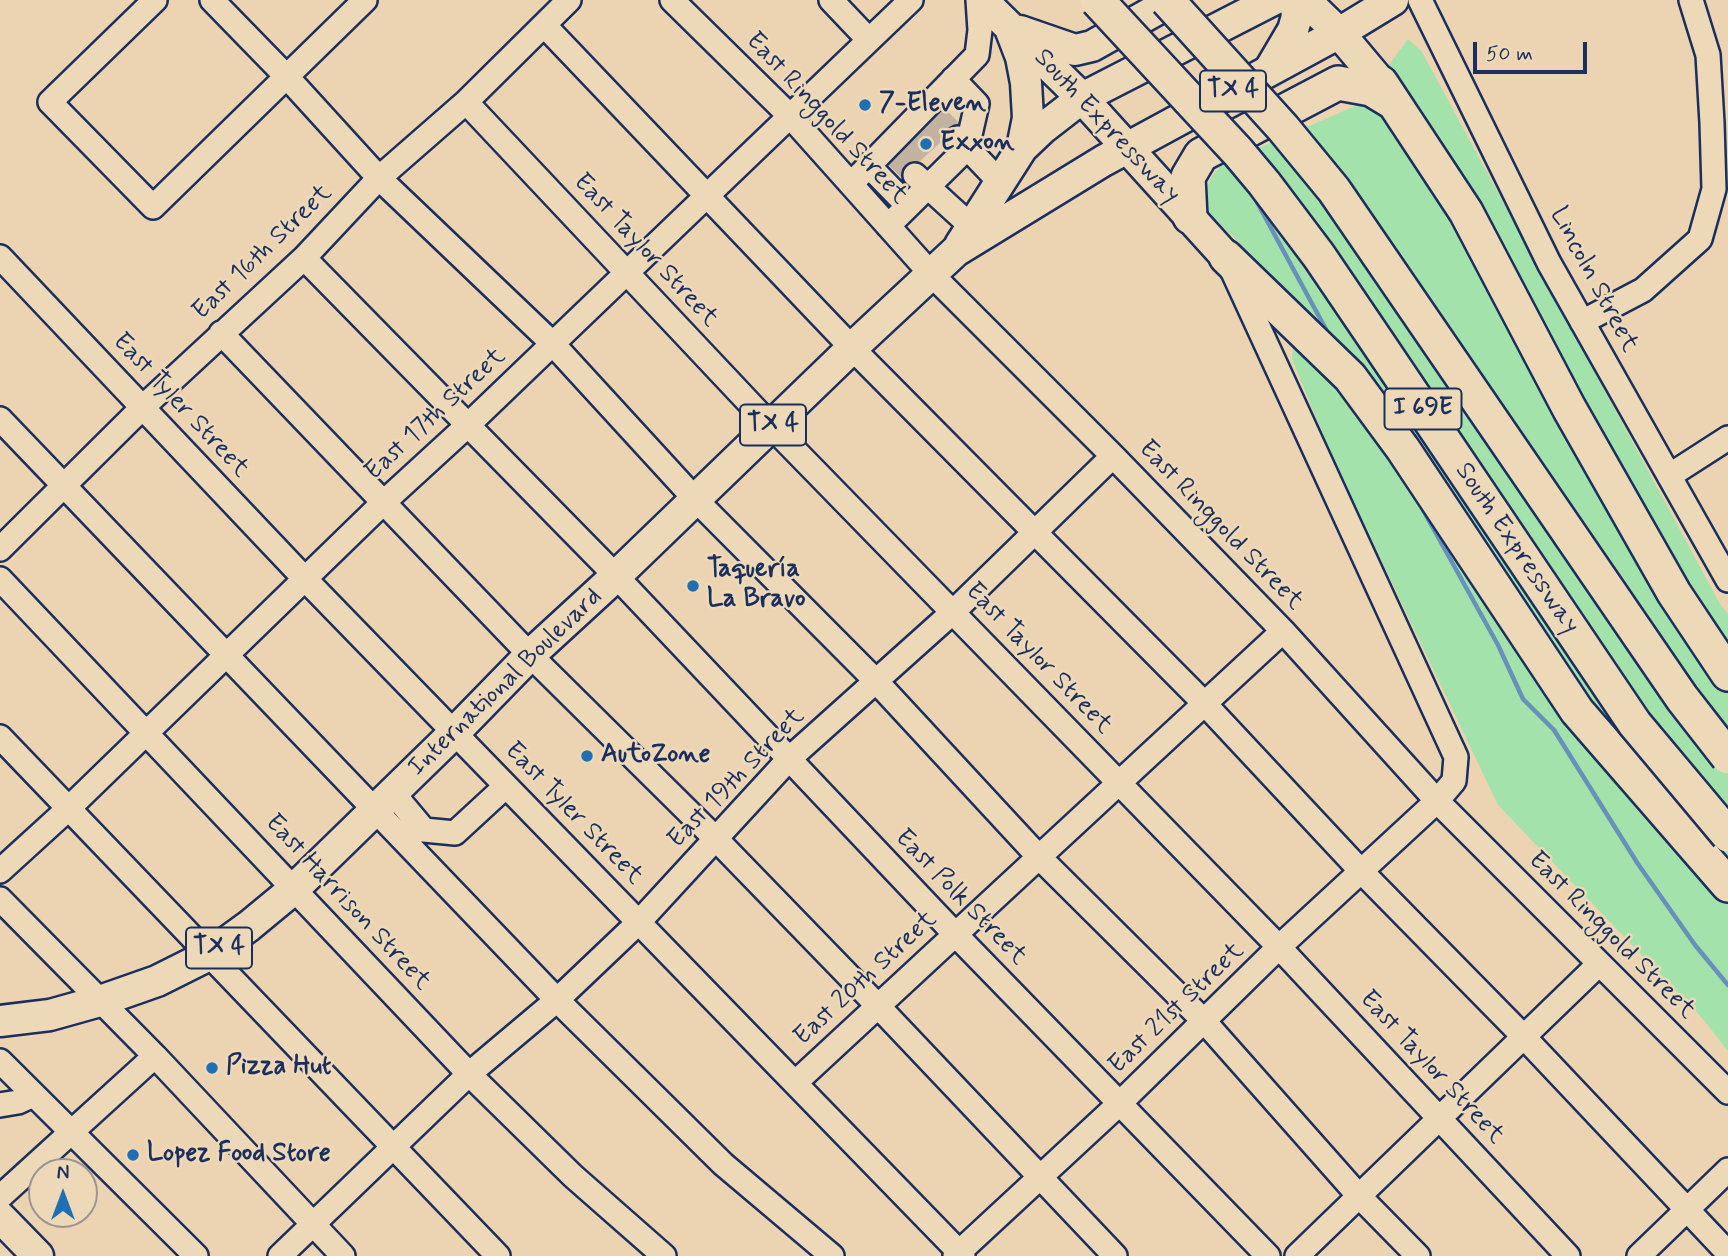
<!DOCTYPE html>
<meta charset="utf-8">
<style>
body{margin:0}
#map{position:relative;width:1728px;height:1256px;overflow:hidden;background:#ecd3b1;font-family:Mynerve,sans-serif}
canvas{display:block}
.north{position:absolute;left:28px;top:1158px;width:70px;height:70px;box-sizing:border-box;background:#edd9b7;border:2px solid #999593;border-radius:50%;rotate:0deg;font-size:19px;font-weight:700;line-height:28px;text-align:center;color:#1b2f5e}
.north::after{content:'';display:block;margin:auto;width:24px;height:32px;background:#1f6fb2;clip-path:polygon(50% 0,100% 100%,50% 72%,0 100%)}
.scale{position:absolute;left:1473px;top:42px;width:114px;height:32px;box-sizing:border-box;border:4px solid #1b2f5e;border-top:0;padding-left:9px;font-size:21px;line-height:24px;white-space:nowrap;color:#1b2f5e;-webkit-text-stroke:5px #edd9b7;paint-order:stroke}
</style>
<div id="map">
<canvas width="1728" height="1256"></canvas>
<div class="north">N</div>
<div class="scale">50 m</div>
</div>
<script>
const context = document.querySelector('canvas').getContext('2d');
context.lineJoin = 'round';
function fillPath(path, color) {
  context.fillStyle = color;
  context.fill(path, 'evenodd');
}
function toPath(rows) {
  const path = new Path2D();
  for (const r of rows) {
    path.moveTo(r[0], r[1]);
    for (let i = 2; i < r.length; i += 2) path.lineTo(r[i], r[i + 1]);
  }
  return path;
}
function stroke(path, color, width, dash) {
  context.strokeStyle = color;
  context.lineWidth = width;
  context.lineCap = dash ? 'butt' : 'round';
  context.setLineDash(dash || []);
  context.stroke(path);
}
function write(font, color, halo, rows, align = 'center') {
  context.font = font + ' Mynerve,sans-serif';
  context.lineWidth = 5;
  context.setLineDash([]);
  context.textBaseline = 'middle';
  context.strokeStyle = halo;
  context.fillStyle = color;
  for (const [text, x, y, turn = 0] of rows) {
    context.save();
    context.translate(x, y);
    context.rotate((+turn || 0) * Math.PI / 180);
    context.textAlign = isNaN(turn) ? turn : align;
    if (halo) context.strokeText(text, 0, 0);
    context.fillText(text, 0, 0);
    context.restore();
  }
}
const green = toPath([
 [1408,39,1422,52,1720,604,1728,614,1728,1051,1703,1019,1498,805,1332,457,1292,359,1297,300,1206,210,1206,191,1211,178,1222,164,1360,104]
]);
const stream = toPath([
 [1252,193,1328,333],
 [1418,501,1498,645,1523,699,1554,730,1638,864,1695,945,1728,985]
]);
const minorTunnel = toPath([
 [935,115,956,136],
 [923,127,944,148],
 [909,140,929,161],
 [894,154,915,175]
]);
const minor = toPath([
 [155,0,50,102,153,207,365,0],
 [212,0,287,77,379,178,552,343,695,499,876,681,1038,856,1204,1021,1359,1196,1418,1256],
 [672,0,790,116,932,275,1113,456,1283,631,1437,801,1728,1092],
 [831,0,869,40],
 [1420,0,1549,263,1728,580],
 [544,25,852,348,1204,703,1361,871,1524,1037,1728,1253],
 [466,102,772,427,1279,947,1568,1256],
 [958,138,999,181],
 [869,166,908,206],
 [915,175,972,227],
 [851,184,977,55,980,30,978,0],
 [888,226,967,148,977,104,953,79],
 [0,257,305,579,963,1256],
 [304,258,616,576,955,934,1268,1256],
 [1582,322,1643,290,1700,239,1714,189,1712,123,1708,55,1691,0],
 [221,333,530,655,716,839,878,1006,1115,1256],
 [0,419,557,1000,723,1164,832,1256],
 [1669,476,1728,438],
 [0,549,143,407,304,258,379,178,466,102,569,0],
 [0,579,469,1074,573,1176,664,1256],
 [0,737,498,1256],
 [393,793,424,830,455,833,506,786],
 [0,871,68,809,384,502,468,425,911,0],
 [0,899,155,1056,343,1256],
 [0,1061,196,1256],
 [795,1083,1283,631],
 [0,1105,18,1102,33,1095],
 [0,1197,155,1056],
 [280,1256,469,1074,557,1000,639,922,789,759,953,612,1113,456],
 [955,1256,1119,1104,1279,947,1437,801,1454,781,1456,757,1233,272],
 [1297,1256,1599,964],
 [1639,1256,1728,1170]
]);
const major = toPath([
 [982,0,1082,98,1226,257],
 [1305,0,1339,33,1381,83],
 [1011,31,1021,57,1026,83,1028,118,1022,148],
 [1020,31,1075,50,1092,46,1174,0],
 [1270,69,1293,30,1297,16,1295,0],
 [960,245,1022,148,1042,129,1082,98,1273,0],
 [0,1021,50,1015,100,1001,157,981,209,955,249,926,295,888,454,733,530,655,616,576,852,348,956,251,1103,161,1339,33,1393,0],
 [0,1217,38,1256]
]);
const highway = toPath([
 [1381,83,1466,212,1569,408,1674,593,1728,674],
 [1190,217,1188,177,1201,155,1338,83,1371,89,1394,103],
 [1226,257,1350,377,1403,449,1577,711,1728,885]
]);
const highwayBridge = toPath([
 [1097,0,1238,152,1264,183,1319,256,1378,343,1635,724,1728,835],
 [1167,0,1283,128,1334,190,1682,698,1728,757]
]);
const markers = [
 [865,105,7,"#1f6fb2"],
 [926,144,7,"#1f6fb2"],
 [693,586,7,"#1f6fb2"],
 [587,756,7,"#1f6fb2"],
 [212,1068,7,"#1f6fb2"],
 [133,1155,7,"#1f6fb2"]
];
const shields = [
 [1233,91,66],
 [1423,409,77],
 [773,425,66],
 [219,948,66]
];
const shieldNames = [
 ["TX 4",1233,91],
 ["I 69E",1423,409],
 ["TX 4",773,425],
 ["TX 4",219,948]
];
const poiNames = [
 ["7-Eleven",879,105],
 ["Exxon",940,144],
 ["Taquería",707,571],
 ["La Bravo",707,601],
 ["AutoZone",601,756],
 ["Pizza Hut",226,1068],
 ["Lopez Food Store",147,1155]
];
const streetNames = [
 ["East Ringgold Street",826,119,47],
 ["South Expressway",1106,127,47],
 ["East Taylor Street",645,251,47],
 ["East 16th Street",263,253,-44],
 ["Lincoln Street",1593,280,62],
 ["East Tyler Street",180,406,47],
 ["East 17th Street",436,415,-43],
 ["East Ringgold Street",1220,526,46],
 ["South Expressway",1516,549,56],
 ["East Taylor Street",1038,659,46],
 ["International Boulevard",506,683,-44],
 ["East 19th Street",737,779,-46],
 ["East Tyler Street",573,814,46],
 ["East Polk Street",960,898,46],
 ["East Harrison Street",347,903,47],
 ["East Ringgold Street",1611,936,45],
 ["East 20th Street",866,979,-43],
 ["East 21st Street",1177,1009,-44],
 ["East Taylor Street",1431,1068,47]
];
fillPath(green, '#a3e2aa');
stroke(stream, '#6790ba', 4.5);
stroke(minorTunnel, '#c2b2a0', 23, [23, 11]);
stroke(minor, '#1b2f5e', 28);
stroke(major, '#1b2f5e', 35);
stroke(highway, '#1b2f5e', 38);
stroke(minor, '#edd9b7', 23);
stroke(major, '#edd9b7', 30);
stroke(highway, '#edd9b7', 33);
stroke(highwayBridge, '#1b2f5e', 38, []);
stroke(highwayBridge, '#edd9b7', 33);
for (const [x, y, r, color] of markers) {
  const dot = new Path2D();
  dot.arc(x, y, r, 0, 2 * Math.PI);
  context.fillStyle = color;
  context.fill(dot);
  stroke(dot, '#edd9b7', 2.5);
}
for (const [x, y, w] of shields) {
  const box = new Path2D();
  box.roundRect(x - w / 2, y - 20.5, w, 41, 5);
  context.fillStyle = '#edd9b7';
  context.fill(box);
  stroke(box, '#1b2f5e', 2);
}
write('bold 24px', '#1b2f5e', null, shieldNames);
write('bold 26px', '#1b2f5e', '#edd9b7', poiNames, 'left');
write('26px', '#1b2f5e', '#edd9b7', streetNames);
</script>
